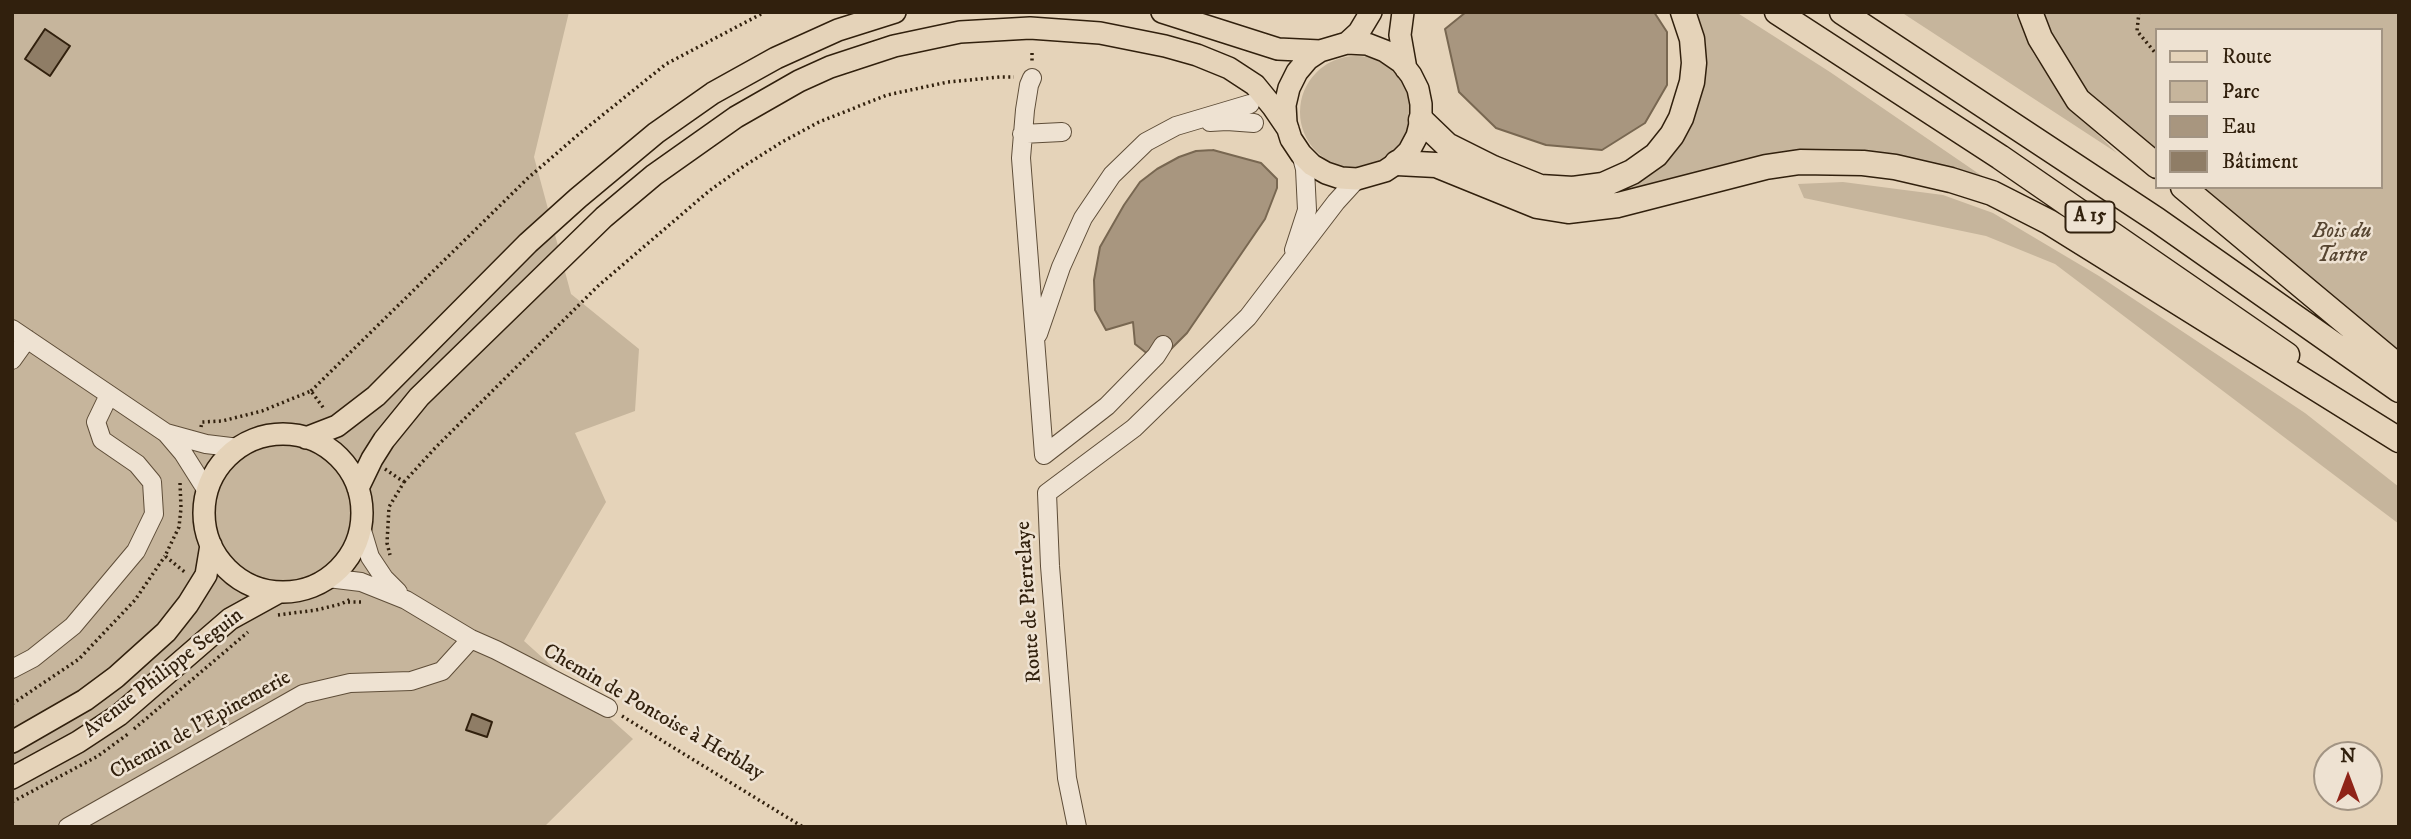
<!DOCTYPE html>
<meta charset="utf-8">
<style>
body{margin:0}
#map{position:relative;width:2411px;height:839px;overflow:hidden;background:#e5d3b9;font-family:"IM FELL DW Pica",serif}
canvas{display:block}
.frame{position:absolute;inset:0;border:14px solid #31200d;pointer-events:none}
.legend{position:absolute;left:2155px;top:28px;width:228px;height:161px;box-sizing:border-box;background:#eee2d2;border:2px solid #a29483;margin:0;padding:9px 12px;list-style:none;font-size:21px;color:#31200d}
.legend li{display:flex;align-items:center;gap:14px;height:35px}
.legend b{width:35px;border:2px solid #a29483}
.north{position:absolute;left:2313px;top:741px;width:70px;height:70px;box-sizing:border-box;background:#eee2d2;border:2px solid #a29483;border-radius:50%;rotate:0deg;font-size:19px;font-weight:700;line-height:28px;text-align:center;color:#31200d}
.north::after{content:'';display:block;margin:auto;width:24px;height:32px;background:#8f2418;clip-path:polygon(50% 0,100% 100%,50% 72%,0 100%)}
</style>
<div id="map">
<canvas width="2411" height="839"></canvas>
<div class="frame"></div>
<ul class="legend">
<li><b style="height:9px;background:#e5d3b9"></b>Route</li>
<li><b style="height:19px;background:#c6b59c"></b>Parc</li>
<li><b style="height:19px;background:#a8967f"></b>Eau</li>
<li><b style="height:19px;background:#8f7d66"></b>Bâtiment</li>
</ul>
<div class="north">N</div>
</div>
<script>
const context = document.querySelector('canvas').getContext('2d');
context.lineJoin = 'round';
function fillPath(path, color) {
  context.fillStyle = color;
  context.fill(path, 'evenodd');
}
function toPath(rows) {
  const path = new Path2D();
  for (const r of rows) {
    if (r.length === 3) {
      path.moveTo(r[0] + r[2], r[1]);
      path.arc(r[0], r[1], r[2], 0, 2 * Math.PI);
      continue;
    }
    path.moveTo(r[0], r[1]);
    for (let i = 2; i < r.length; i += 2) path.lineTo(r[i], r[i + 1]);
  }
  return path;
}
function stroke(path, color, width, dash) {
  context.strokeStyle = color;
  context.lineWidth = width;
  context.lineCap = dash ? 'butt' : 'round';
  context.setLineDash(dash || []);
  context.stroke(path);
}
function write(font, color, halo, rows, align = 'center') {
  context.font = font + ' "IM FELL DW Pica",serif';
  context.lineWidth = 5;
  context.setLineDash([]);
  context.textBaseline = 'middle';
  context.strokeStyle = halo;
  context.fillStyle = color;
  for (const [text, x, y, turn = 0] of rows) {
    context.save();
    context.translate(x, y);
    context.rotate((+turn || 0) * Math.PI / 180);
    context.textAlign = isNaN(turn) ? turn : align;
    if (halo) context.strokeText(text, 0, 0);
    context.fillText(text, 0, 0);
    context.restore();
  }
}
const green = toPath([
 [12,12,569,12,534,157,571,294,639,349,635,411,575,433,606,502,524,641,633,739,544,827,12,827],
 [1694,12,1736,12,1830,72,1982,176,1900,155,1859,150,1797,151,1759,156,1631,192,1577,200,1630,186,1652,173,1673,154,1688,131,1699,103,1705,73,1705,56],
 [1901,12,2015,12,2033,53,2056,88,2088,125,2117,153],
 [2030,12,2399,12,2399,367,2183,187,2381,187,2381,30,2157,30,2157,166,2078,100],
 [1356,112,56],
 [1843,182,1943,195,1993,213,2099,276,2305,413,2399,487,2399,524,2055,264,1986,236,1804,198,1798,184]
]);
const water = toPath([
 [1466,12,1654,12,1667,32,1667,85,1645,123,1602,150,1546,145,1496,128,1459,92,1445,29,1466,12],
 [1213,150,1261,163,1277,179,1277,188,1265,219,1187,333,1171,349,1149,355,1135,344,1133,322,1106,330,1095,310,1094,280,1100,247,1124,205,1140,182,1157,169,1179,157,1196,151,1213,150]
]);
const building = toPath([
 [45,29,70,46,50,76,25,59,45,29],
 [472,714,492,722,487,737,466,730,472,714]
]);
const path = toPath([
 [2139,12,2137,31,2157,55],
 [1032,53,1032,63],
 [311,391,528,178,579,134,666,64,765,12],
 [201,427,202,422,222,421,262,411,311,391,325,410],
 [385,469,404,482,389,507,387,543,390,555],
 [404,482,436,447,598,286,709,191,744,166,782,142,819,122,887,95,948,82,1000,77,1014,77],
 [180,483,181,508,179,527,165,556,186,573],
 [348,602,363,602],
 [278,615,316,610,341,604,351,599],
 [12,704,79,659,135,600,165,556],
 [622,716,803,827],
 [134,729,248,632],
 [12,802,98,756,128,734]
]);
const minor = toPath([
 [1032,78,1029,85,1025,110,1021,158,1044,455],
 [1210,122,1227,121,1254,123],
 [1022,134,1062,132],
 [1294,250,1307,210,1305,169,1301,154],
 [12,329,166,433,183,453,207,491],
 [1038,334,1061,267,1083,218,1112,175,1146,142,1176,126,1250,104],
 [12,360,27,339],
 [166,433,206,444,239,448],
 [1044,455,1107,406,1156,356,1163,345],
 [361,527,370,557,384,578,398,592],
 [328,578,361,582,406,600,471,639,496,650,608,708],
 [12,669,33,658,73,626,136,551,154,514,152,482,137,464,102,440,96,422,109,395],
 [68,827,303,694,350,683,411,681,442,671,471,639],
 [1077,827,1067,778,1050,566,1047,493,1134,428,1248,317,1336,202,1357,179]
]);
const major = toPath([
 [1162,12,1278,49,1320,51,1347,43,1367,44,1385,51,1401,62,1411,75,1418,89,1421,104,1421,120,1417,136,1409,151,1397,163,1385,171,1357,179,1341,178,1326,173,1312,165,1301,154,1291,139,1286,123,1285,105,1289,88,1297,72,1308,59,1320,51],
 [1403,12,1400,35,1406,69],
 [1347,43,1359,32,1371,12],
 [283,513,79],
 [306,438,337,426,376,396,528,243,578,198,656,133,713,93,776,58,838,30,895,12],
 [358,488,372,459,384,440,419,397,604,217,654,175,736,117,799,81,830,67,894,46,960,32,1030,28,1100,33,1165,46,1197,55,1229,68,1255,85,1273,107,1288,129],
 [12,742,85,700,116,677,166,632,188,604,206,575,211,545],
 [12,778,78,742,119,715,230,619,279,592]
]);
const highway = toPath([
 [1777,12,2000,157,2287,355],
 [1842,12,2157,220,2399,390],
 [2030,12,2040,38,2078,100,2157,166],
 [1421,120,1447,145,1493,168,1540,187,1573,189,1603,185,1632,172,1656,155,1672,135,1681,118,1692,82,1694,63,1692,39,1683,12],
 [1397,163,1436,165,1537,206,1568,211,1618,205,1766,167,1800,162,1863,163,1895,167,1951,180,1992,193,2049,222,2399,440],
 [2183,187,2399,367]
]);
const shields = [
 [2090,217,49]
];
const shieldNames = [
 ["A 15",2090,217]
];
const parkNames = [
 ["Bois du",2342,233],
 ["Tartre",2342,257]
];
const streetNames = [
 ["Route de Pierrelaye",1030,602,-94],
 ["Avenue Philippe Seguin",164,674,-38],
 ["Chemin de Pontoise à Herblay",653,713,30],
 ["Chemin de l'Epinemerie",201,726,-29]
];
fillPath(green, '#c6b59c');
fillPath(water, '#a8967f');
stroke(water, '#786751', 2);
fillPath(building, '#8f7d66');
stroke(building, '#31200d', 2);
stroke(minor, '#5e4d38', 20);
stroke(major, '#31200d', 24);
stroke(highway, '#31200d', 27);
stroke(path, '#31200d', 3.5, [2, 3.5]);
stroke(minor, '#eee2d2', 18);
stroke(major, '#e5d3b9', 21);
stroke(highway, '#e5d3b9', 24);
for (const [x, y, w] of shields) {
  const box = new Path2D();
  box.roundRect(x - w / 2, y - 15.5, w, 31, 5);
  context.fillStyle = '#eee2d2';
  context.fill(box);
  stroke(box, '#31200d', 2);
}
write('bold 19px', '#31200d', null, shieldNames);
write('italic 21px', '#564531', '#eee2d2', parkNames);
write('21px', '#31200d', '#eee2d2', streetNames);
</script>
